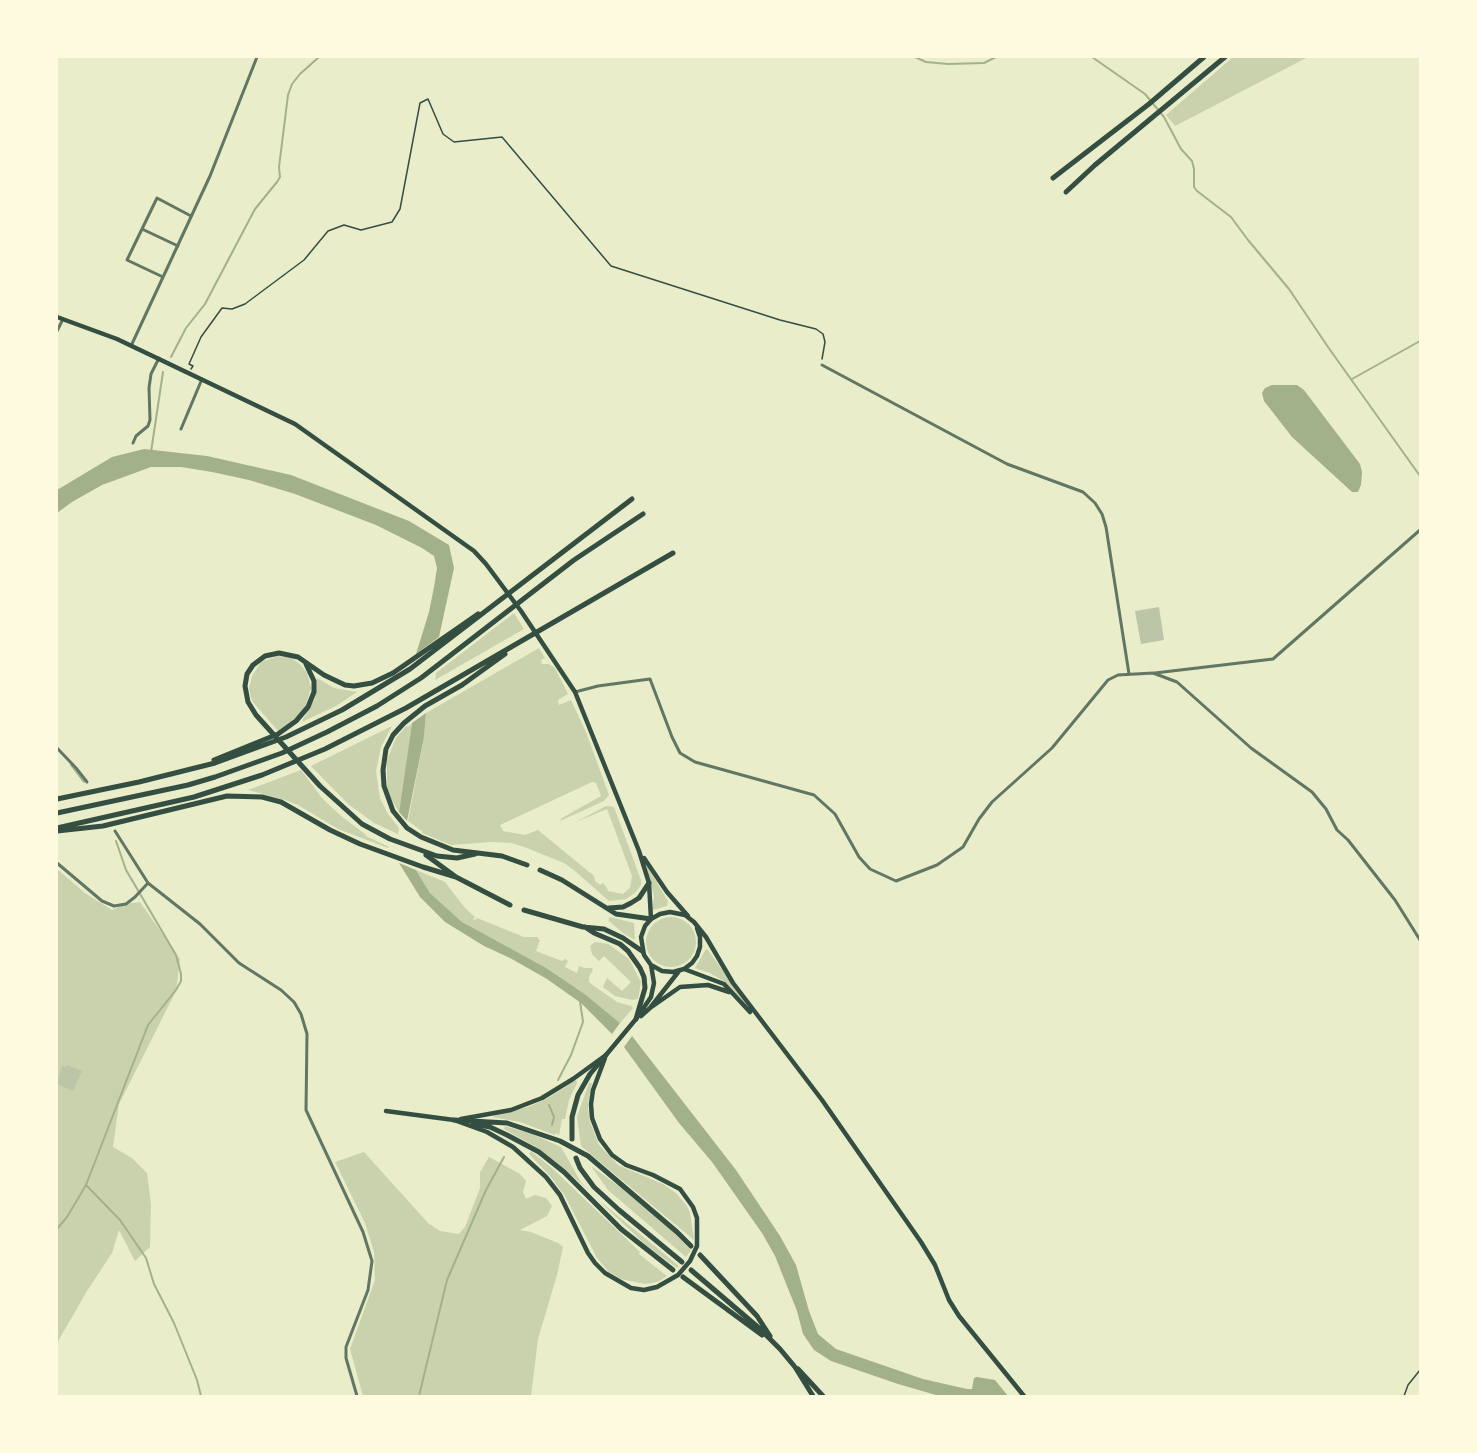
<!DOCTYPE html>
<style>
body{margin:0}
#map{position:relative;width:1477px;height:1453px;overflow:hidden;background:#e9edc9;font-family:"Source Sans 3",sans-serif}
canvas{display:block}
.frame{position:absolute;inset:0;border:58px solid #fefae0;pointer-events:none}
</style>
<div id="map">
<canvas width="1477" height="1453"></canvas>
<div class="frame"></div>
</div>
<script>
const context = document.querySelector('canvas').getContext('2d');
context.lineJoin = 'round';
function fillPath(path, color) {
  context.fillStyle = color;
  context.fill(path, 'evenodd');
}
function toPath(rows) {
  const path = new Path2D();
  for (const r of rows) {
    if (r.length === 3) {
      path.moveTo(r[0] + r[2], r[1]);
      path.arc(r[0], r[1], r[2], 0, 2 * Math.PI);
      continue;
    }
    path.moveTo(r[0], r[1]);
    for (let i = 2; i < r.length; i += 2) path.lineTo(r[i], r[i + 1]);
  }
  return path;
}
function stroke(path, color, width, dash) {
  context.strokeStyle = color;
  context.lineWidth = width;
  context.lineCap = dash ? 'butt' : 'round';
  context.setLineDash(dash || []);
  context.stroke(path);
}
const green = toPath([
 [1233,57,1308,57,1175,126,1166,115],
 [514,613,524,629,435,680,436,673],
 [539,648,545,658,541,660,542,664,549,664,555,668,568,694,558,700,559,705,571,700,586,732,609,795,604,801,560,821,562,818,601,796,596,783,592,782,500,825,503,831,525,835,538,830,594,876,595,881,600,885,603,883,607,888,608,891,623,894,630,888,632,876,607,809,576,822,606,806,614,807,641,880,641,885,636,892,626,899,609,901,575,871,564,863,527,848,511,843,491,842,451,845,422,833,423,832,408,821,424,737,426,713],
 [278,656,291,658,300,664,307,673,311,688,305,707,291,722,278,731,252,701,249,689,252,676,261,662],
 [317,678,334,688,357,692,336,706,304,721,302,721,315,699],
 [412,723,399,812,390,797,387,786,387,760,396,738,406,726,408,727],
 [392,726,381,747,376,771,380,798,388,814,399,828,398,834,374,823,348,804,311,766],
 [301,770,322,798,341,816,365,834,366,836,389,847,388,848,338,829,298,805,285,800,248,790],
 [646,864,668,901,667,906,652,910,654,896],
 [57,869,85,893,112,910,126,904,140,902,180,959,176,991,119,1104,113,1147,132,1158,147,1173,151,1204,150,1247,135,1261,119,1230,112,1253,87,1291,57,1343],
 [416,870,445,882,465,908,475,917,473,919,475,920,477,918,524,937,538,937,538,939,540,940,536,951,562,961,565,959,568,961,565,967,577,973,579,966,585,968,592,968,593,970,589,977,589,982,594,986,617,1002,631,1006,633,1008,620,1023,586,995,462,922,430,893],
 [610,917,634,923,635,940,623,933,608,920],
 [671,942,25],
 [595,942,608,944,629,959,641,982,638,999,632,1000,615,996,603,987,607,978,622,991,631,982,604,956,599,961,592,954,590,946],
 [706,949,708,950,753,1012,725,982,710,973,695,968],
 [576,1080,577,1083,569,1100,565,1119,562,1119,559,1135,556,1133,555,1135,520,1122,493,1117,494,1115,528,1107,550,1097],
 [589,1083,592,1083,588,1103,589,1119,599,1145,618,1165,663,1184,676,1193,687,1206,690,1213,694,1240,581,1146,577,1117],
 [505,1126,532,1134,561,1147,581,1182,590,1191,541,1150,504,1129],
 [531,1151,552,1168,640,1252,639,1254,667,1276,658,1282,645,1284,621,1279,609,1272,597,1258,565,1196,550,1176,529,1154],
 [364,1152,429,1224,440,1231,459,1234,465,1227,480,1188,480,1172,489,1157,520,1174,526,1181,523,1192,526,1199,535,1195,546,1198,552,1206,547,1216,520,1230,531,1232,558,1243,563,1247,557,1275,538,1339,531,1396,363,1396,350,1349,375,1280,374,1252,365,1223,335,1162],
 [591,1166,620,1187,672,1231,691,1250,686,1257,608,1190],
 [596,1198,679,1266,677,1268,648,1247]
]);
const water = toPath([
 [1272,385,1297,385,1304,390,1360,464,1362,472,1361,485,1358,492,1352,492,1292,437,1264,401,1262,393,1265,388],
 [144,449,207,456,291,475,409,521,449,545,454,568,439,637,416,654,429,612,434,587,437,568,434,556,422,548,376,525,295,494,249,480,212,472,181,467,151,467,102,485,72,502,57,513,57,490,112,457],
 [426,713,424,737,407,821,399,812,412,723],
 [399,863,416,870,430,893,462,922,546,968,586,995,620,1023,612,1034,581,1003,547,979,510,958,484,946,445,922,420,897],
 [632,1036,736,1170,780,1236,796,1265,809,1311,818,1334,836,1349,923,1379,967,1389,972,1389,974,1378,977,1377,995,1380,1008,1396,936,1395,898,1384,831,1361,814,1350,803,1334,797,1311,775,1256,762,1233,712,1162,679,1123,624,1047]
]);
const stream = toPath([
 [915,57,926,62,948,64,984,63,996,57],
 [1092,57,1145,94,1164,117,1181,149,1192,161,1194,169,1194,187,1197,191,1231,217,1248,240,1289,289,1328,347,1420,476],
 [171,357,186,328,205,304,255,209,277,182,280,177,279,167,288,95,292,84,300,74,319,57],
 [1352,379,1420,341],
 [151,452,163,372],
 [71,765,84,782],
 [558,1080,571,1055,583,1022,580,1001],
 [549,1105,554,1117,552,1125],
 [86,1185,120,1220,146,1258,154,1284,174,1323,197,1380,201,1396],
 [57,1229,67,1217,86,1185,148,1025,176,990,181,981,181,974,176,955,126,870,116,841],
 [419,1396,447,1280,486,1190,504,1157]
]);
const building = toPath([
 [1159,607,1164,640,1141,644,1135,611],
 [67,1065,82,1071,73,1091,57,1084,62,1066,66,1067]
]);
const path = toPath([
 [191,369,193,366,189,364,201,337,222,308,232,309,245,304,304,260,328,231,344,225,361,230,392,222,400,209,420,103,428,99,443,134,454,142,502,137,611,266,780,320,816,329,823,334,825,342,822,359],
 [1404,1396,1408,1385,1420,1370]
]);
const minor = toPath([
 [142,229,178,246],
 [163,277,127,260,157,198,191,216],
 [57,331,63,319],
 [131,346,210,176,257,57],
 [822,365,1007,464,1083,492,1095,503,1102,514,1106,527,1129,674],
 [181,429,202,379],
 [133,443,136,436,148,426,150,420,149,388,151,374,159,358],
 [1155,673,1273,659,1420,530],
 [575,692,598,686,650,679,672,737,680,753,695,762,814,795,835,814,859,857,870,869,896,881,937,865,963,847,979,819,992,802,1052,748,1108,680,1118,675,1153,673,1177,682,1251,748,1312,792,1326,809,1337,830,1348,840,1395,900,1420,940],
 [57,748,76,768,87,782],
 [115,831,148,883,200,924,239,963,281,990,294,1002,301,1014,307,1034,306,1110,363,1232,372,1261,368,1290,346,1347,346,1358,357,1396],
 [57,863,102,901,114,906,126,904,135,897,148,883]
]);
const secondary = toPath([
 [57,317,117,339,295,424,474,551,486,564,521,611,575,692,639,851,649,883,651,919],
 [644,858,667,892,688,916]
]);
const primary = toPath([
 [697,928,700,937,700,947,697,956,692,963,684,969,673,972,662,971,651,965,644,955,641,937,645,926,651,919,660,914,670,912,685,915,694,922,706,937,733,983,822,1100,921,1242,935,1265,949,1300,959,1316,1024,1396],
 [684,969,724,984,750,1012],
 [650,1008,680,987,708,985,729,992],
 [641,1016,650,1008,679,971],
 [386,1111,454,1120,487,1132,513,1147,546,1177,560,1195,588,1253,595,1263,605,1273,631,1288,644,1290,657,1287,678,1275,690,1261,697,1246,697,1218,693,1207,680,1189,653,1175,626,1165,612,1155,600,1139,592,1118,591,1104,593,1090,605,1058],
 [461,1119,511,1110,542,1098,573,1079,606,1055,636,1019,651,997,654,983,651,965]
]);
const motorway = toPath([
 [1053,178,1149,104,1204,57],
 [1066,192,1095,165,1225,57],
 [505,654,462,685,425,706,404,723,393,735,386,749,383,770,384,786,393,811,407,828,421,837,453,850,502,856,527,865],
 [214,760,278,734,296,721,308,707,314,692,314,681,306,664],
 [57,799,139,782,215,763,286,737,342,710,410,669,632,499],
 [57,813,188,785,215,777,282,753,327,732,377,706,421,678,574,560,643,514],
 [57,828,194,797,262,775,325,749,406,708,673,553],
 [57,831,103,826,227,796,262,797,281,802,330,830,360,844,423,867,456,877],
 [475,854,457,858,437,856,390,839,362,824,320,786,256,715,248,702,245,686,247,674,253,665,265,656,279,653,298,657,324,675,345,685,354,686,372,683,393,673,478,614],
 [426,855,456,877,510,905],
 [540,870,562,880,616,914,651,919],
 [609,908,623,907,631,903,639,898,649,883],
 [524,910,583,927,604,929,623,938,642,951],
 [585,927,594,933,620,944,628,951,640,968,644,977,645,988,636,1019],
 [454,1120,507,1123,560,1141,588,1156,677,1232,691,1246],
 [473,1124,490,1127,507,1135,539,1152,564,1172,621,1229,673,1270],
 [572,1139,572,1117,578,1095,590,1074,606,1055],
 [576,1158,580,1168,594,1187,619,1210,682,1262],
 [700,1255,757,1316,770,1336],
 [691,1270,759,1328,780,1349,795,1367,813,1396],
 [683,1277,762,1335],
 [798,1369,823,1396]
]);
fillPath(green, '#cad2ad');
fillPath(water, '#a3b18a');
stroke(stream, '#a3b18a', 2);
fillPath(building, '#bcc5a7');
stroke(path, '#344e41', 1.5);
stroke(minor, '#617663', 3);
stroke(secondary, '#344e41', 4.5);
stroke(primary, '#344e41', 4.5);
stroke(motorway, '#344e41', 5);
</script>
